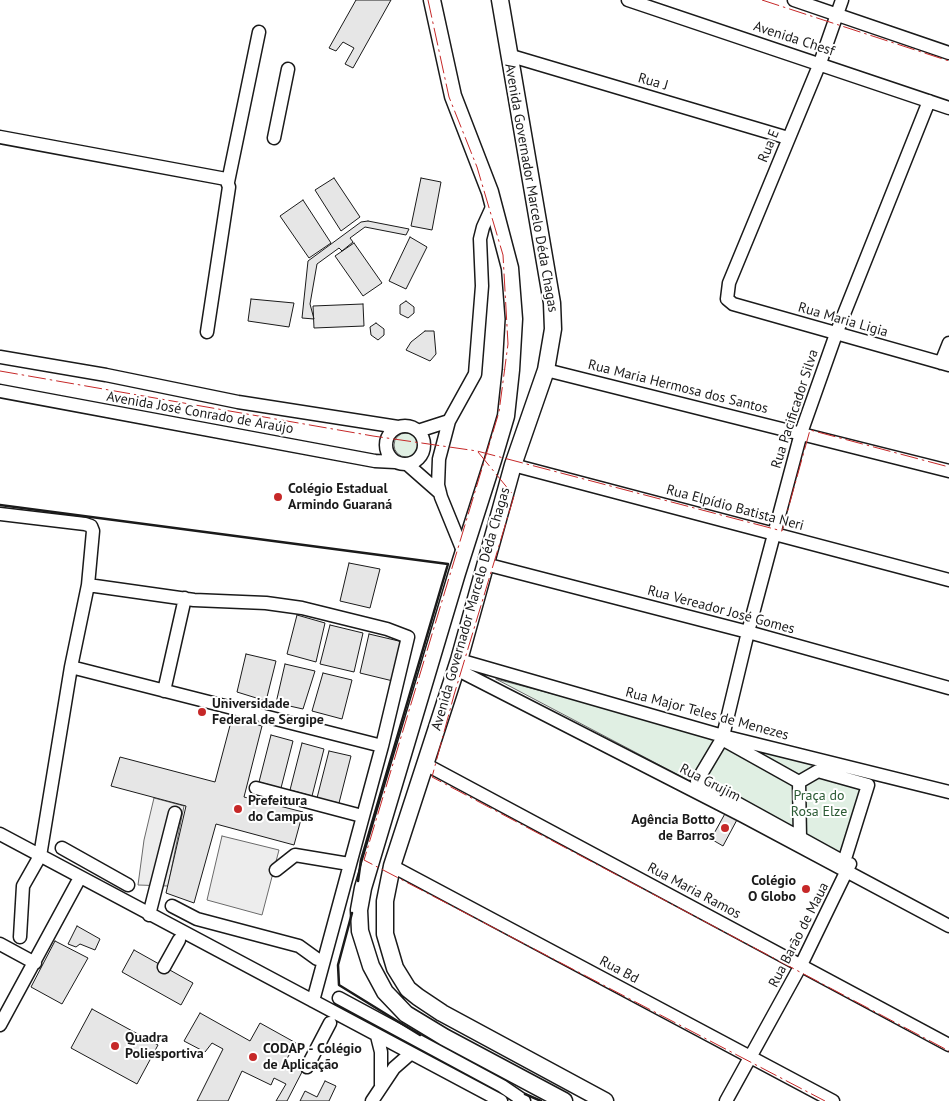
<!DOCTYPE html>
<meta charset="utf-8">
<style>
body{margin:0}
canvas{display:block;background:#fff}
</style>
<canvas width="949" height="1101"></canvas>
<script>
const context = document.querySelector('canvas').getContext('2d');
context.lineJoin = 'round';
function fillPath(path, color) {
  context.fillStyle = color;
  context.fill(path, 'evenodd');
}
function toPath(rows) {
  const path = new Path2D();
  for (const r of rows) {
    if (r.length === 3) {
      path.moveTo(r[0] + r[2], r[1]);
      path.arc(r[0], r[1], r[2], 0, 2 * Math.PI);
      continue;
    }
    path.moveTo(r[0], r[1]);
    for (let i = 2; i < r.length; i += 2) path.lineTo(r[i], r[i + 1]);
  }
  return path;
}
function stroke(path, color, width, dash) {
  context.strokeStyle = color;
  context.lineWidth = width;
  context.lineCap = dash ? 'butt' : 'round';
  context.setLineDash(dash || []);
  context.stroke(path);
}
function write(font, color, halo, rows, align = 'center') {
  context.font = font + ' "PT Sans",sans-serif';
  context.lineWidth = 4;
  context.setLineDash([]);
  context.textBaseline = 'middle';
  context.strokeStyle = halo;
  context.fillStyle = color;
  for (const [text, x, y, turn = 0] of rows) {
    context.save();
    context.translate(x, y);
    context.rotate((+turn || 0) * Math.PI / 180);
    context.textAlign = isNaN(turn) ? turn : align;
    if (halo) context.strokeText(text, 0, 0);
    context.fillText(text, 0, 0);
    context.restore();
  }
}
const green = toPath([
 [406,445,12],
 [496,679,868,777,844,862,496,679]
]);
const parking = toPath([
 [154,798,184,806,168,886,138,885,144,840,154,798],
 [222,836,279,850,262,915,207,900,222,836]
]);
const building = toPath([
 [356,0,391,0,353,68,345,64,354,48,343,42,336,51,329,48,356,0],
 [334,178,360,217,341,231,315,190,334,178],
 [421,178,441,182,432,230,411,226,421,178],
 [303,200,331,243,309,258,280,216,303,200],
 [368,221,409,229,406,235,365,227,350,238,353,242,342,251,339,248,317,264,310,304,314,319,302,318,308,261,361,222,368,221],
 [410,237,427,247,406,289,389,281,410,237],
 [354,243,382,283,363,296,335,256,354,243],
 [251,299,294,303,289,327,248,321,251,299],
 [406,301,414,307,414,313,408,318,400,314,400,305,406,301],
 [363,304,364,326,314,328,313,306,363,304],
 [376,323,384,329,384,335,378,340,371,335,370,327,376,323],
 [425,331,434,331,436,354,430,361,406,350,411,342,425,331],
 [349,563,380,569,370,608,340,601,349,563],
 [297,615,325,623,316,662,287,654,297,615],
 [330,625,363,633,354,672,320,664,330,625],
 [369,634,403,642,393,681,360,673,369,634],
 [246,654,276,661,266,701,237,692,246,654],
 [285,664,315,671,303,709,276,703,285,664],
 [323,673,352,680,342,719,312,711,323,673],
 [232,718,262,726,244,797,303,812,294,845,216,824,194,903,166,893,186,806,111,786,120,757,215,782,232,718],
 [271,735,293,741,281,788,259,782,271,735],
 [302,743,324,749,312,796,290,790,302,743],
 [329,751,351,756,339,803,317,798,329,751],
 [727,810,739,816,723,846,711,839,727,810],
 [77,926,100,939,95,950,80,944,76,947,68,944,77,926],
 [55,941,88,958,62,1004,31,987,55,941],
 [134,950,193,983,181,1005,122,972,134,950],
 [92,1009,158,1045,137,1084,71,1048,92,1009],
 [200,1013,250,1041,260,1023,296,1043,285,1062,303,1070,287,1101,276,1101,286,1084,274,1078,271,1085,242,1071,228,1101,197,1101,223,1049,212,1043,205,1052,184,1041,200,1013],
 [325,1081,336,1086,329,1101,300,1101,305,1091,317,1097,325,1081]
]);
const minor = toPath([
 [628,0,949,108],
 [794,0,949,53],
 [842,0,820,63,729,283,727,299,733,304,949,365],
 [508,55,788,138],
 [0,137,226,179,229,187,207,332],
 [274,138,288,69],
 [228,182,259,32],
 [0,357,106,375,238,402,398,427],
 [941,363,949,343],
 [546,370,949,471],
 [0,391,375,461,395,462],
 [449,421,439,459,438,485,441,497,463,551],
 [405,445,19],
 [418,431,449,421,475,374,482,286,480,239,483,227,493,205],
 [407,464,440,493],
 [513,465,949,580],
 [0,514,85,524,91,526,93,531,88,585,71,667,40,856,23,886,20,937],
 [485,564,748,632,949,688],
 [88,585,194,600,266,603,302,608,387,629,408,637,382,746,313,1001],
 [459,660,723,736,949,792],
 [71,667,382,746],
 [456,669,743,816,949,926],
 [164,691,185,598],
 [723,736,748,632,801,433,836,334,929,101],
 [722,739,799,782,818,771,868,785,844,862,697,781,722,739],
 [425,764,949,1045],
 [799,782,800,838],
 [256,788,362,816],
 [0,834,501,1101],
 [62,848,128,885],
 [392,866,833,1101],
 [276,870,295,855,349,864],
 [172,906,197,919,299,946,317,959],
 [149,915,175,813],
 [0,944,35,963],
 [164,967,179,940],
 [339,998,502,1086,524,1101],
 [0,1025,77,883],
 [377,1036,381,1052,381,1085],
 [307,1067,330,1023],
 [372,1101,394,1068,410,1054],
 [726,1101,801,965,850,864]
]);
const major = toPath([
 [432,0,453,96,490,192,510,268,514,319,511,370,506,416,493,460,457,573,363,888,359,910,360,931,371,966,385,992,406,1014,444,1037,564,1101],
 [500,0,552,303,553,329,546,370,513,465,459,660,392,866,385,901,385,934,395,968,408,989,418,997,442,1013,605,1101]
]);
const wall = toPath([
 [0,505,448,564,361,860,358,881],
 [352,913,338,965,339,985,420,1035],
 [525,1094,541,1101]
]);
const power = toPath([
 [428,0,449,97,477,167,503,255,508,344,499,412,364,860,825,1101],
 [762,0,949,61],
 [0,371,373,436,477,451,782,531,810,430,949,467],
 [478,452,514,496,454,695,432,777,949,1051]
]);
const markers = [
 [278,497,5,"#c62828"],
 [202,712,5,"#c62828"],
 [238,809,5,"#c62828"],
 [725,828,5,"#c62828"],
 [806,889,5,"#c62828"],
 [115,1046,5,"#c62828"],
 [253,1057,5,"#c62828"]
];
const streetNames = [
 ["Avenida Chesf",794,39,18],
 ["Rua J",653,82,16],
 ["Rua E",769,146,-68],
 ["Avenida Governador Marcelo Déda Chagas",531,188,80],
 ["Rua Maria Ligia",843,320,16],
 ["Rua Maria Hermosa dos Santos",678,387,14],
 ["Rua Pacificador Silva",795,409,-72],
 ["Avenida José Conrado de Araújo",200,413,10],
 ["Rua Elpídio Batista Neri",735,508,15],
 ["Avenida Governador Marcelo Déda Chagas",471,609,-74],
 ["Rua Vereador José Gomes",721,610,15],
 ["Rua Major Teles de Menezes",707,714,15],
 ["Rua Grujim",710,783,27],
 ["Rua Maria Ramos",694,891,28],
 ["Rua Barão de Maua",799,935,-63],
 ["Rua Bd",619,970,28]
];
const poiNames = [
 ["Colégio Estadual",288,489],
 ["Armindo Guaraná",288,505],
 ["Universidade",212,704],
 ["Federal de Sergipe",212,720],
 ["Prefeitura",248,801],
 ["do Campus",248,817],
 ["Agência Botto",715,820,"right"],
 ["de Barros",715,836,"right"],
 ["Colégio",796,881,"right"],
 ["O Globo",796,897,"right"],
 ["Quadra",125,1038],
 ["Poliesportiva",125,1054],
 ["CODAP - Colégio",263,1049],
 ["de Aplicação",263,1065]
];
const parkNames = [
 ["Praça do",819,796],
 ["Rosa Elze",819,812]
];
fillPath(green, '#e0efe3');
stroke(green, '#6a6a6a', 1);
fillPath(parking, '#ededed');
stroke(parking, '#6a6a6a', 1);
fillPath(building, '#e6e6e6');
stroke(building, '#1a1a1a', 1);
stroke(minor, '#1a1a1a', 15);
stroke(major, '#1a1a1a', 19);
stroke(minor, '#fff', 12);
stroke(major, '#fff', 16);
stroke(wall, '#1a1a1a', 2.5);
stroke(power, '#c62828', 1, [18, 4, 2.5, 4]);
for (const [x, y, r, color] of markers) {
  const dot = new Path2D();
  dot.arc(x, y, r, 0, 2 * Math.PI);
  context.fillStyle = color;
  context.fill(dot);
  stroke(dot, '#fff', 2);
}
write('14px', '#1a1a1a', '#fff', streetNames);
write('bold 14px', '#1a1a1a', '#fff', poiNames, 'left');
write('14px', '#2b5a34', '#fff', parkNames);
</script>
